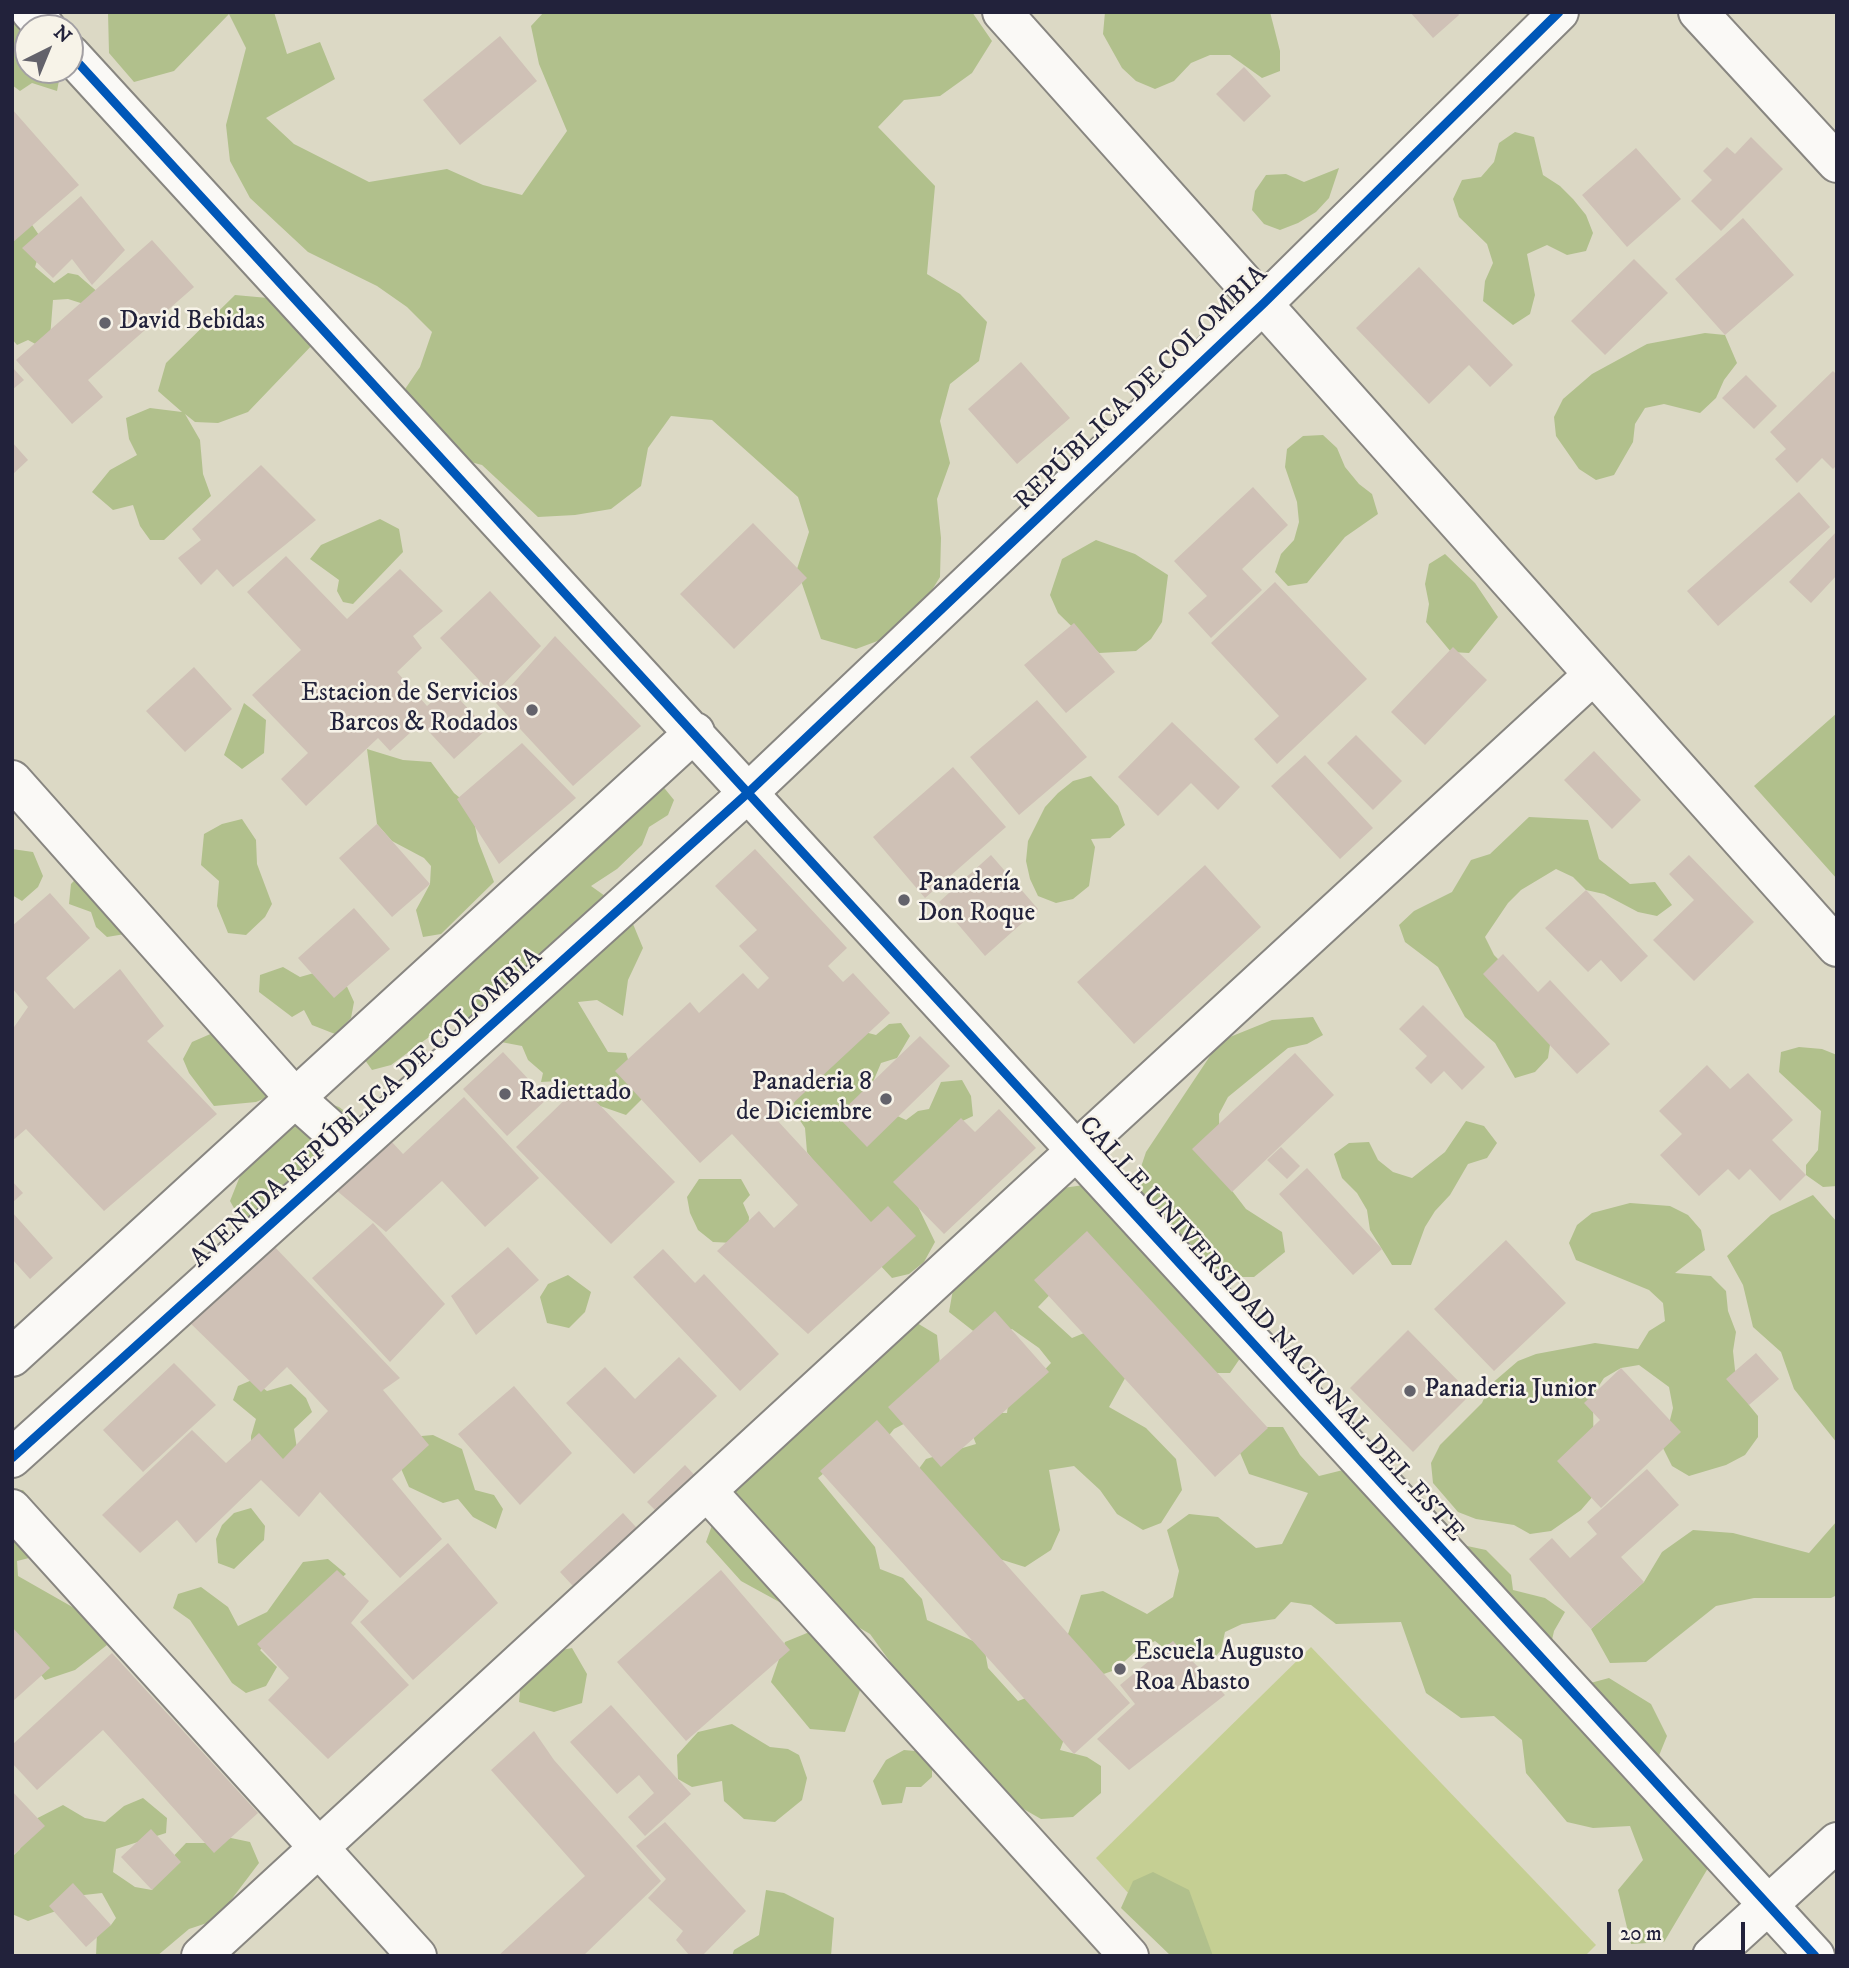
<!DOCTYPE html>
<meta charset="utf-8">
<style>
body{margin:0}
#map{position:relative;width:1849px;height:1968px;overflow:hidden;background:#dcd9c5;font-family:"IM FELL DW Pica",serif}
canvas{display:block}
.frame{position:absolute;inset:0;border:14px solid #22223b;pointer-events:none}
.north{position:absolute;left:14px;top:14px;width:70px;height:70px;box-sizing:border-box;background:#f7f3e8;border:2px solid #a29fa3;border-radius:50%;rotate:43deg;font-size:19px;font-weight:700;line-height:28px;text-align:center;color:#22223b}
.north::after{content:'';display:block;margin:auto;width:24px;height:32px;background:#63626b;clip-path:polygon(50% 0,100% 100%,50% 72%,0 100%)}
.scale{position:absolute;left:1607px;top:1922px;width:138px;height:32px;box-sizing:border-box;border:4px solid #22223b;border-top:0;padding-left:9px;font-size:21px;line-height:24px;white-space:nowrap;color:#22223b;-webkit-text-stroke:5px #f7f3e8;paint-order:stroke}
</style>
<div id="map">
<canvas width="1849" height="1968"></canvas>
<div class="frame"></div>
<div class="north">N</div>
<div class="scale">20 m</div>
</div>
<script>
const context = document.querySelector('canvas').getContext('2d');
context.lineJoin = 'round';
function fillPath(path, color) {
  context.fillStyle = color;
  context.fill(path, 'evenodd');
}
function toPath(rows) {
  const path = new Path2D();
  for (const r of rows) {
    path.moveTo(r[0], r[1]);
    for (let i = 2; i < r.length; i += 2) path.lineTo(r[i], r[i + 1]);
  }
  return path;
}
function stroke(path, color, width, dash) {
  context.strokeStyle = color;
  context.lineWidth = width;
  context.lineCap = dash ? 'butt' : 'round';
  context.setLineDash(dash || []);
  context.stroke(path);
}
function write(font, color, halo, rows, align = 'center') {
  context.font = font + ' "IM FELL DW Pica",serif';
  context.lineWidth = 5;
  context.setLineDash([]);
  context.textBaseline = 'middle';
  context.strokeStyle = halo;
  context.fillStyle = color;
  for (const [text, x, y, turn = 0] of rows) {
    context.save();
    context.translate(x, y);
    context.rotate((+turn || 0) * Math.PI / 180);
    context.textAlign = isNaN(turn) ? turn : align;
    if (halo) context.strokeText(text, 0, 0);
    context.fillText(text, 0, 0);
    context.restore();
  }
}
const green = toPath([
 [1311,1647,1596,1945,1585,1956,1186,1956,1096,1858]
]);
const forest = toPath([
 [108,12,274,12,287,54,320,42,335,79,266,118,294,144,369,182,447,169,483,185,522,195,567,131,539,64,531,26,544,12,972,12,992,41,972,73,940,96,904,100,878,127,935,186,927,274,960,294,987,322,979,361,950,384,940,421,950,463,937,499,941,538,940,577,919,611,891,636,856,649,821,639,797,569,809,532,798,497,712,420,671,416,648,448,641,486,611,509,575,515,538,517,482,465,444,455,399,398,420,367,432,332,407,307,377,286,308,252,250,198,230,161,226,125,246,48,229,14,174,71,134,82,109,53],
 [1105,12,1270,12,1280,51,1280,71,1262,78,1230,55,1210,55,1191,63,1174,81,1155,89,1136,81,1122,68,1103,34],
 [12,19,19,20,28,28,28,70,61,70,57,91,32,83,20,91,12,85],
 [1515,132,1534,137,1543,175,1560,186,1573,199,1586,215,1593,233,1586,251,1567,255,1547,245,1527,254,1535,295,1530,314,1513,325,1483,301,1485,281,1493,263,1487,244,1459,217,1453,199,1462,180,1481,177,1494,162,1499,143],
 [1339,168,1329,198,1316,212,1298,223,1280,230,1264,224,1252,210,1255,191,1266,175,1286,174,1304,182],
 [28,219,43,241,35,267,54,283,68,273,78,275,100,294,87,305,68,299,53,300,50,338,41,347,28,340,17,345,12,339,12,223],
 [235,295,268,298,316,341,248,412,218,423,195,422,185,414,200,440,203,474,211,496,164,540,150,540,140,526,133,505,113,510,92,492,110,470,137,455,129,439,126,418,150,408,182,412,158,391,166,363],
 [1705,333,1725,335,1737,363,1724,380,1716,398,1700,413,1664,404,1645,408,1635,424,1633,442,1614,475,1596,480,1579,469,1556,436,1554,417,1563,399,1592,374,1647,344],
 [1323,435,1337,448,1345,467,1359,484,1372,494,1378,514,1345,537,1307,583,1288,586,1275,572,1281,554,1294,540,1299,522,1297,502,1285,467,1287,449,1303,436],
 [380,519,399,529,403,552,353,604,343,602,337,591,339,580,310,559,321,545],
 [1096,540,1135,554,1168,575,1162,622,1151,639,1136,651,1099,653,1058,613,1050,595,1062,559],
 [1445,554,1475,583,1498,617,1469,653,1451,652,1426,622,1429,604,1425,584,1429,564],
 [244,703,266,720,264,753,242,769,224,755],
 [1837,713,1837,879,1754,786],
 [367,749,403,760,431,762,454,793,471,807,478,841,494,882,441,934,423,937,416,910,430,884,431,866,424,858,392,841,377,824],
 [1091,776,1118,806,1125,825,1110,838,1091,839,1095,847,1089,886,1073,899,1056,903,1038,896,1030,879,1026,861,1028,841,1045,807,1058,793,1073,781],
 [661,784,674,800,668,815,649,827,642,845,617,869,591,886,612,901,633,924,643,948,628,980,623,1016,597,1000,578,1002,608,1052,626,1053,632,1072,646,1095,626,1115,583,1100,558,1081,541,1082,543,1073,528,1060,522,1046,501,1042,458,1024,458,1005,444,1026,391,1065,372,1070,360,1053],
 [1529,817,1588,820,1599,859,1630,884,1655,882,1672,905,1657,916,1638,912,1604,894,1586,890,1573,877,1556,869,1521,890,1508,903,1485,937,1494,955,1508,969,1551,1038,1548,1058,1535,1072,1515,1078,1495,1043,1465,1017,1438,967,1405,942,1399,925,1414,911,1452,892,1471,860,1490,854],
 [242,819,256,840,257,864,272,904,265,917,246,935,228,933,217,906,219,881,201,865,204,834,222,824],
 [12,849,33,852,43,876,38,887,22,901,12,895],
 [87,867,131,933,107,937,96,927,91,912,69,904,71,884],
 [283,967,300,977,321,971,344,980,354,1002,351,1018,335,1034,312,1025,304,1010,292,1017,259,992,260,975],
 [1313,1017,1323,1035,1307,1044,1288,1048,1228,1097,1219,1114,1220,1175,1246,1209,1282,1232,1285,1252,1254,1277,1233,1277,1217,1268,1189,1244,1170,1236,1144,1207,1138,1188,1140,1170,1146,1152,1220,1041,1272,1020],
 [901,1023,910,1036,897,1058,881,1063,873,1082,891,1113,906,1120,918,1111,929,1109,941,1082,962,1080,971,1096,973,1116,954,1125,950,1145,908,1186,935,1242,924,1262,909,1274,892,1278,878,1263,861,1225,807,1152,805,1128,793,1110,797,1082,857,1030,876,1035,889,1024],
 [215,1032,233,1039,237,1063,250,1067,264,1083,268,1097,256,1102,214,1106,189,1073,183,1059,192,1042],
 [1799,1047,1822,1049,1837,1055,1837,1186,1823,1187,1806,1175,1806,1165,1818,1150,1821,1111,1779,1072,1781,1052],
 [319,1100,339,1107,357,1120,303,1179,277,1193,266,1228,244,1226,230,1201,244,1166,273,1132,294,1126],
 [1466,1121,1484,1126,1497,1143,1487,1158,1468,1164,1450,1195,1435,1211,1425,1227,1411,1265,1392,1265,1370,1230,1367,1210,1357,1193,1342,1178,1334,1154,1349,1143,1369,1142,1378,1160,1393,1172,1412,1178,1445,1152],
 [699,1179,741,1179,750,1195,743,1203,749,1217,748,1232,734,1243,713,1242,698,1230,690,1213,687,1197],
 [1084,1185,1243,1354,1230,1373,1193,1373,1069,1275,1038,1307,1072,1338,1094,1329,1129,1371,1109,1407,1146,1428,1176,1459,1182,1490,1161,1523,1143,1530,1117,1514,1100,1490,1074,1466,1049,1470,1060,1530,1051,1550,1025,1567,990,1556,918,1470,926,1459,976,1444,967,1421,984,1413,1007,1413,1009,1398,1035,1380,1051,1363,1039,1348,1012,1329,986,1341,949,1312,954,1284,1056,1189],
 [1813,1195,1837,1222,1837,1443,1794,1389,1781,1352,1753,1327,1743,1285,1727,1256,1771,1215],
 [1630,1203,1670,1206,1688,1215,1701,1230,1705,1250,1675,1273,1711,1276,1726,1291,1728,1311,1736,1332,1733,1351,1735,1370,1749,1405,1758,1416,1758,1437,1745,1455,1726,1465,1689,1476,1672,1466,1663,1448,1673,1408,1669,1387,1639,1365,1621,1368,1604,1378,1593,1395,1594,1495,1581,1510,1551,1531,1530,1534,1514,1525,1476,1519,1458,1512,1433,1483,1431,1463,1440,1445,1482,1403,1490,1385,1518,1361,1536,1354,1595,1343,1638,1349,1649,1331,1665,1321,1663,1303,1649,1290,1576,1260,1569,1243,1577,1225,1592,1213],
 [568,1275,591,1292,585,1312,569,1328,547,1323,540,1297,548,1284],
 [912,1320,937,1335,941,1374,921,1415,894,1429,878,1449,841,1459,818,1478,875,1547,880,1569,903,1578,922,1599,927,1620,984,1646,988,1668,1018,1701,1044,1691,1070,1723,1060,1750,1087,1757,1101,1766,1101,1793,1073,1817,1041,1819,1013,1803,925,1710,870,1634,836,1614,801,1579,783,1604,741,1581,706,1542,715,1517,733,1492,745,1482,738,1451],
 [252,1380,267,1391,291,1384,306,1398,312,1412,294,1429,297,1449,289,1465,251,1455,251,1436,256,1419,233,1400,238,1386],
 [1254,1427,1283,1427,1300,1455,1319,1476,1343,1470,1406,1489,1453,1543,1486,1550,1511,1575,1513,1590,1545,1598,1565,1612,1554,1631,1549,1653,1583,1685,1609,1678,1651,1704,1667,1736,1658,1758,1711,1863,1664,1942,1631,1944,1618,1890,1643,1860,1630,1826,1593,1828,1567,1822,1526,1773,1522,1740,1494,1716,1461,1718,1426,1693,1401,1622,1336,1624,1311,1605,1291,1602,1275,1619,1242,1624,1225,1632,1221,1650,1212,1661,1181,1661,1155,1641,1137,1650,1115,1670,1095,1677,1064,1646,1081,1595,1103,1591,1147,1614,1173,1597,1179,1571,1167,1530,1189,1514,1218,1517,1256,1548,1282,1544,1308,1493,1249,1474,1238,1448],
 [433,1435,462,1449,475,1490,494,1495,503,1509,496,1529,473,1517,458,1499,443,1503,409,1487,396,1457,410,1437],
 [23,1490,45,1516,47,1539,41,1555,17,1561,18,1576,97,1621,107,1645,75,1670,45,1680,12,1638,12,1491],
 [251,1508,265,1526,264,1540,234,1569,218,1563,216,1539,222,1525,234,1513],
 [1837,1521,1837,1595,1831,1598,1754,1598,1716,1606,1646,1662,1610,1663,1591,1629,1644,1582,1662,1552,1693,1530,1733,1533,1809,1553],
 [328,1559,346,1574,260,1650,277,1667,266,1686,246,1693,232,1683,190,1620,173,1608,178,1594,201,1587,228,1607,238,1626,267,1612,303,1562],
 [812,1631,862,1685,845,1732,810,1729,771,1682,785,1642],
 [572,1648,587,1674,582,1703,554,1712,519,1702,521,1681,551,1652],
 [732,1724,770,1747,788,1749,799,1755,807,1778,802,1800,775,1822,744,1819,724,1801,722,1781,692,1787,678,1779,677,1755,698,1732],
 [904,1750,915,1751,932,1763,932,1777,921,1787,906,1787,902,1803,882,1805,873,1781,886,1760],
 [143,1798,167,1818,166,1833,116,1849,113,1872,135,1887,152,1890,166,1864,186,1843,205,1843,231,1838,250,1842,259,1863,228,1904,210,1922,189,1929,157,1956,96,1956,97,1932,111,1925,116,1918,102,1893,84,1895,56,1911,28,1921,12,1914,12,1857,20,1849,26,1824,63,1805,85,1818,105,1822,124,1806],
 [1153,1872,1189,1890,1213,1956,1171,1956,1121,1908,1133,1881],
 [766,1890,784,1893,834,1918,831,1956,732,1956,734,1950,759,1935]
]);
const building = toPath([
 [1410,12,1457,12,1459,15,1433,38],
 [500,36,537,81,460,145,423,100],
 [1244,67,1271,96,1244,122,1216,94],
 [12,109,79,185,12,243],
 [1751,137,1783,169,1721,231,1691,201,1712,180,1703,171,1727,147,1735,154],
 [1636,148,1681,199,1627,247,1582,195],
 [81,196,125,250,92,285,72,259,53,278,22,248],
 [1743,218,1794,275,1725,335,1675,279],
 [152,240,194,287,88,380,103,397,72,424,16,360],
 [1634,259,1668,293,1605,355,1571,321],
 [1419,267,1513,365,1490,387,1469,365,1429,404,1356,328],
 [1021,362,1070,418,1017,464,968,409],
 [12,367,24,380,12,390],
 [1833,371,1837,375,1837,465,1833,469,1822,458,1797,483,1775,459,1786,449,1770,432],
 [1746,375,1777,406,1754,429,1722,398],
 [12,442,28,460,12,475],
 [261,465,316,520,233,587,217,569,201,585,178,558,201,540,192,529],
 [1253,487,1288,525,1242,569,1262,590,1211,638,1188,613,1207,596,1174,561],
 [1799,492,1830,527,1718,626,1687,591],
 [753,523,807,578,734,649,680,594],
 [1837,531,1837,575,1811,603,1789,582],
 [286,556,347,619,400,569,443,611,413,636,422,648,397,672,427,706,448,687,487,729,454,759,421,723,390,751,378,738,306,806,281,779,308,753,252,695,301,650,247,592],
 [1275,582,1367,679,1277,764,1254,739,1279,716,1211,643],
 [490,591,541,646,493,695,440,638],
 [1074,623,1115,672,1066,713,1024,665],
 [555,636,641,726,573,786,496,703],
 [1453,647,1487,680,1425,745,1391,712],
 [194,667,232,709,185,752,146,711],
 [1037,700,1087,757,1019,815,970,757],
 [1172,722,1240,787,1218,810,1191,783,1158,816,1118,777],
 [1356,735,1402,781,1373,810,1327,763],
 [522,743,576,798,499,864,457,799],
 [1594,751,1641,800,1612,829,1564,780],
 [1305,755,1373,828,1340,859,1271,786],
 [953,767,1006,827,925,898,873,837],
 [377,824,430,884,392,917,339,858],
 [755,849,847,948,828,966,843,982,853,973,890,1013,776,1119,871,1222,888,1206,916,1236,808,1334,717,1251,759,1211,774,1228,798,1205,732,1134,700,1163,615,1071,690,1002,699,1013,743,973,758,989,769,978,739,946,757,930,715,886],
 [991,855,1038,909,985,956,939,902],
 [1689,855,1754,922,1694,981,1653,940,1694,900,1669,874],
 [1205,865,1261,927,1134,1044,1077,982],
 [1586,890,1648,956,1621,982,1601,960,1588,972,1545,928],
 [50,893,90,938,46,978,74,1009,120,969,164,1026,147,1041,217,1114,104,1211,26,1129,12,1141,12,1030,28,1007,12,988,12,926],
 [354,908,390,949,334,998,298,958],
 [1503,954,1538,992,1550,980,1610,1044,1577,1074,1483,974],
 [1423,1005,1485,1067,1462,1090,1444,1071,1431,1084,1415,1068,1427,1056,1399,1029],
 [920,1036,950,1066,867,1147,837,1116],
 [503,1052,547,1099,507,1136,463,1089],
 [1295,1053,1334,1095,1232,1192,1192,1149],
 [1707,1065,1730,1089,1748,1073,1793,1120,1772,1140,1806,1175,1780,1201,1750,1169,1739,1180,1728,1169,1699,1196,1660,1155,1682,1134,1659,1111],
 [580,1085,675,1182,611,1244,516,1147],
 [464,1097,539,1178,485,1227,442,1181,386,1232,324,1180,379,1128,403,1154],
 [999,1109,1036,1148,944,1234,893,1182,961,1118,975,1132],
 [1281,1147,1300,1166,1287,1179,1267,1160],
 [1307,1168,1382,1249,1353,1275,1279,1194],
 [12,1181,23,1193,12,1203],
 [12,1212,53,1258,30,1279,12,1259],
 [373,1223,445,1304,390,1362,312,1278],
 [1087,1231,1268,1428,1215,1477,1034,1280],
 [1506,1240,1566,1303,1494,1371,1434,1309],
 [271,1243,400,1378,383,1390,429,1445,392,1479,442,1539,400,1578,320,1492,299,1517,261,1480,196,1543,177,1520,140,1553,102,1515,192,1430,226,1463,259,1433,283,1459,328,1411,287,1367,261,1392,187,1320],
 [508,1247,539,1280,476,1335,451,1296],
 [663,1249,695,1283,704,1274,779,1354,740,1391,633,1277],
 [995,1311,1049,1372,941,1467,888,1407],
 [1408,1330,1471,1394,1413,1452,1350,1388],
 [1756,1353,1779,1379,1749,1405,1726,1379],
 [679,1357,717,1396,634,1474,566,1403,605,1367,635,1399],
 [174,1363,216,1405,143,1472,103,1430],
 [1621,1368,1681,1432,1601,1508,1557,1461,1600,1420,1584,1403],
 [514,1386,572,1453,520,1505,458,1434],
 [877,1420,1130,1703,1074,1754,820,1471],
 [685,1465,704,1485,666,1521,647,1502],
 [1647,1469,1679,1505,1621,1557,1644,1582,1591,1629,1529,1559,1552,1538,1570,1558,1597,1534,1587,1522],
 [623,1513,647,1539,584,1598,560,1572],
 [448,1543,498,1603,413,1680,360,1622],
 [337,1570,369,1601,351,1623,409,1685,328,1759,268,1700,289,1678,257,1644],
 [721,1570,790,1650,686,1741,617,1662],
 [12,1627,50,1668,12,1702],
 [1173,1641,1225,1695,1129,1770,1097,1739,1135,1704,1120,1685],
 [112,1653,258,1813,214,1853,103,1730,37,1790,12,1763,12,1745],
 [611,1705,691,1794,645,1836,628,1817,654,1793,639,1775,617,1794,570,1742],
 [534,1731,554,1760,661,1881,583,1956,498,1956,585,1876,491,1770],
 [12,1791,45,1826,12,1856],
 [665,1822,746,1911,702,1956,690,1956,676,1940,683,1931,648,1898,666,1879,636,1846],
 [151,1829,181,1862,152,1890,121,1857],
 [73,1883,111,1925,86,1947,49,1906]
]);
const street = toPath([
 [1002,12,1837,947],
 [1698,12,1837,163],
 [12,780,295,1098,352,1149],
 [750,791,1264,303,1559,12],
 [707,1491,1129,1956],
 [12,1509,417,1956],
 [201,1956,1593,675],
 [1712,1956,1837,1842]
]);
const secondary = toPath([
 [31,12,46,28],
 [70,54,1815,1956],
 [12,1357,695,732],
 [12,1458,750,791]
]);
const cycleway = toPath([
 [70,54,1815,1956],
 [12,1458,750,791,1264,303,1559,12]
]);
const markers = [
 [105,323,7,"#63626b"],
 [532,710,7,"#63626b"],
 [904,900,7,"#63626b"],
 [505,1094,7,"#63626b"],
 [886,1099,7,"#63626b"],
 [1410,1391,7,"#63626b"],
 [1120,1669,7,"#63626b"]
];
const poiNames = [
 ["David Bebidas",119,323],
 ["Estacion de Servicios",518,695,"right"],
 ["Barcos & Rodados",518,725,"right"],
 ["Panadería",918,885],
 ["Don Roque",918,915],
 ["Panaderia 8",872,1084,"right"],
 ["de Diciembre",872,1114,"right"],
 ["Radiettado",519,1094],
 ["Panaderia Junior",1424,1391],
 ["Escuela Augusto",1134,1654],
 ["Roa Abasto",1134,1684]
];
const streetNames = [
 ["REPÚBLICA DE COLOMBIA",1142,389,-44],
 ["AVENIDA REPÚBLICA DE COLOMBIA",367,1109,-42],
 ["CALLE UNIVERSIDAD NACIONAL DEL ESTE",1270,1330,48]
];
fillPath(green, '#c5cf93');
fillPath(forest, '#b1c08c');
fillPath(building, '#cfc1b6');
stroke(street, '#888681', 42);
stroke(secondary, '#888681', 42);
stroke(street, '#faf9f6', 38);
stroke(secondary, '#faf9f6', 38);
stroke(cycleway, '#0057b8', 9);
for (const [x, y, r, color] of markers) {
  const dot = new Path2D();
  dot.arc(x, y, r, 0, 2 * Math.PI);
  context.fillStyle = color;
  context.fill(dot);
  stroke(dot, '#f7f3e8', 2.5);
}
write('26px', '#22223b', '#f7f3e8', poiNames, 'left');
write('26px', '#22223b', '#f7f3e8', streetNames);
</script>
